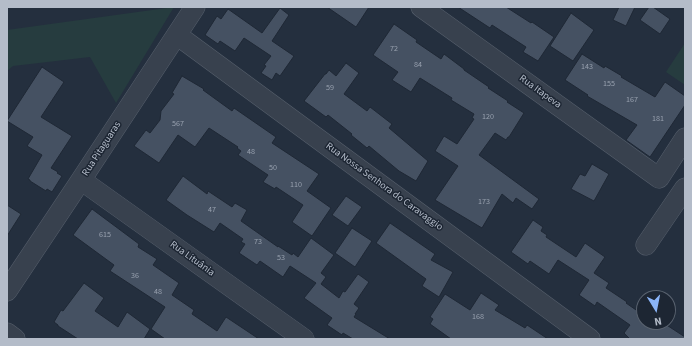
<!DOCTYPE html>
<meta charset="utf-8">
<style>
body{margin:0}
#map{position:relative;width:692px;height:346px;overflow:hidden;background:#242f3e;font-family:"Source Sans 3",sans-serif}
canvas{display:block}
.frame{position:absolute;inset:0;border:8px solid #b4bcc9;pointer-events:none}
.north{position:absolute;left:636px;top:290px;width:40px;height:40px;box-sizing:border-box;background:#1d2633;border:1px solid #59626f;border-radius:50%;rotate:170deg;font-size:11px;font-weight:700;line-height:16px;text-align:center;color:#b4bcc9}
.north::after{content:'';display:block;margin:auto;width:14px;height:18px;background:#8ab4f8;clip-path:polygon(50% 0,100% 100%,50% 72%,0 100%)}
</style>
<div id="map">
<canvas width="692" height="346"></canvas>
<div class="frame"></div>
<div class="north">N</div>
</div>
<script>
const context = document.querySelector('canvas').getContext('2d');
context.lineJoin = 'round';
function fillPath(path, color) {
  context.fillStyle = color;
  context.fill(path, 'evenodd');
}
function toPath(rows) {
  const path = new Path2D();
  for (const r of rows) {
    path.moveTo(r[0], r[1]);
    for (let i = 2; i < r.length; i += 2) path.lineTo(r[i], r[i + 1]);
  }
  return path;
}
function stroke(path, color, width, dash) {
  context.strokeStyle = color;
  context.lineWidth = width;
  context.lineCap = dash ? 'butt' : 'round';
  context.setLineDash(dash || []);
  context.stroke(path);
}
function write(font, color, halo, rows, align = 'center') {
  context.font = font + ' "Source Sans 3",sans-serif';
  context.lineWidth = 3;
  context.setLineDash([]);
  context.textBaseline = 'middle';
  context.strokeStyle = halo;
  context.fillStyle = color;
  for (const [text, x, y, turn = 0] of rows) {
    context.save();
    context.translate(x, y);
    context.rotate((+turn || 0) * Math.PI / 180);
    context.textAlign = isNaN(turn) ? turn : align;
    if (halo) context.strokeText(text, 0, 0);
    context.fillText(text, 0, 0);
    context.restore();
  }
}
const green = toPath([
 [174,7,116,103,90,57,13,66,7,71,7,30],
 [685,43,685,85,666,72]
]);
const building = toPath([
 [327,7,369,7,356,27,327,7],
 [458,7,506,7,531,23,532,22,554,37,538,61,523,52,526,47,492,25,490,28,458,7],
 [619,7,635,7,626,26,613,20,619,7],
 [649,7,653,7,670,19,660,34,640,20,649,7],
 [280,8,289,15,272,41,294,56,280,76,276,73,272,80,261,73,266,66,264,65,271,56,244,38,235,51,220,41,218,44,205,35,217,16,221,19,228,9,262,33,280,8],
 [571,13,594,30,573,61,550,46,571,13],
 [394,24,417,40,416,42,441,59,444,54,464,69,464,70,489,87,488,88,508,101,507,102,524,113,509,137,508,137,506,140,495,133,479,155,539,199,532,209,516,198,513,203,502,194,482,228,435,200,458,166,435,151,444,136,457,144,474,119,472,118,474,114,451,100,452,98,420,78,411,92,392,80,398,72,373,55,394,24],
 [582,54,604,68,605,66,622,76,621,77,655,97,665,82,685,96,685,105,650,157,626,140,637,125,587,96,588,95,565,80,582,54],
 [346,63,359,73,344,94,367,111,370,107,392,124,389,128,428,161,416,181,399,171,369,146,367,148,351,135,352,134,328,115,326,117,304,101,325,74,326,74,329,70,336,76,346,63],
 [42,67,64,82,41,117,72,136,51,168,58,172,57,173,62,176,52,192,47,189,46,191,30,181,30,180,28,179,42,155,27,146,33,137,7,121,42,67],
 [182,76,204,89,203,90,232,111,234,108,276,137,272,143,319,174,307,191,331,208,312,236,292,222,303,205,276,187,275,189,263,182,268,175,238,155,241,151,237,148,238,147,209,128,195,147,178,135,159,163,134,146,146,130,150,133,160,120,161,111,174,94,172,93,182,76],
 [592,164,609,174,594,201,571,189,580,174,585,176,592,164],
 [183,176,207,194,208,191,232,207,235,203,247,210,241,221,278,247,278,246,292,255,293,253,298,257,311,238,334,255,321,273,326,277,321,284,339,298,343,291,345,292,358,274,369,282,354,304,359,308,355,314,356,314,354,317,390,339,353,339,343,333,342,335,327,325,332,318,304,298,316,283,290,266,283,277,260,261,257,265,239,253,245,244,241,242,243,239,220,223,214,232,187,215,166,200,183,176],
 [346,196,362,207,348,226,332,215,346,196],
 [7,205,21,214,7,236,7,205],
 [92,209,139,244,138,247,157,259,153,265,179,283,172,295,194,310,192,314,217,331,226,317,259,339,165,339,151,329,165,307,110,271,114,265,73,235,92,209],
 [533,220,543,227,541,231,547,235,546,237,576,257,585,243,605,257,594,273,609,283,606,288,627,302,626,303,639,312,644,306,644,322,662,322,685,337,685,339,630,339,624,333,630,325,597,302,595,306,579,295,589,280,558,260,549,274,530,261,528,264,511,252,533,220],
 [390,223,435,254,431,260,453,272,439,297,422,286,426,279,376,243,390,223],
 [352,228,372,241,355,267,335,253,352,228],
 [84,283,104,298,95,311,118,327,127,312,150,329,144,339,78,339,58,326,58,325,54,322,61,310,63,311,84,283],
 [481,293,499,305,495,310,525,328,527,325,548,339,451,339,430,324,433,319,430,317,445,294,470,310,481,293]
]);
const minor = toPath([
 [421,7,659,178],
 [177,35,590,339],
 [659,178,685,138],
 [81,180,304,339],
 [646,245,685,188],
 [7,291,81,180,195,7],
 [7,333,15,339]
]);
const numberNames = [
 ["72",394,49],
 ["84",418,65],
 ["143",587,67],
 ["155",609,84],
 ["59",330,88],
 ["167",632,100],
 ["120",488,117],
 ["181",658,119],
 ["567",178,124],
 ["48",251,152],
 ["50",273,168],
 ["110",296,185],
 ["173",484,202],
 ["47",212,210],
 ["615",105,235],
 ["73",258,242],
 ["53",281,258],
 ["36",135,276],
 ["48",158,292],
 ["168",478,317]
];
const streetNames = [
 ["Rua Itapeva",540,92,36],
 ["Rua Pitaguaras",102,149,-57],
 ["Rua Nossa Senhora do Caravaggio",384,187,36],
 ["Rua Lituânia",192,259,36]
];
fillPath(green, '#263c3f');
fillPath(building, '#455162');
stroke(building, '#1f2835', 1);
stroke(minor, '#565f6c', 21);
stroke(minor, '#38414e', 20);
write('8px', '#98a1af', null, numberNames);
write('10px', '#b4bcc9', '#1d2633', streetNames);
</script>
